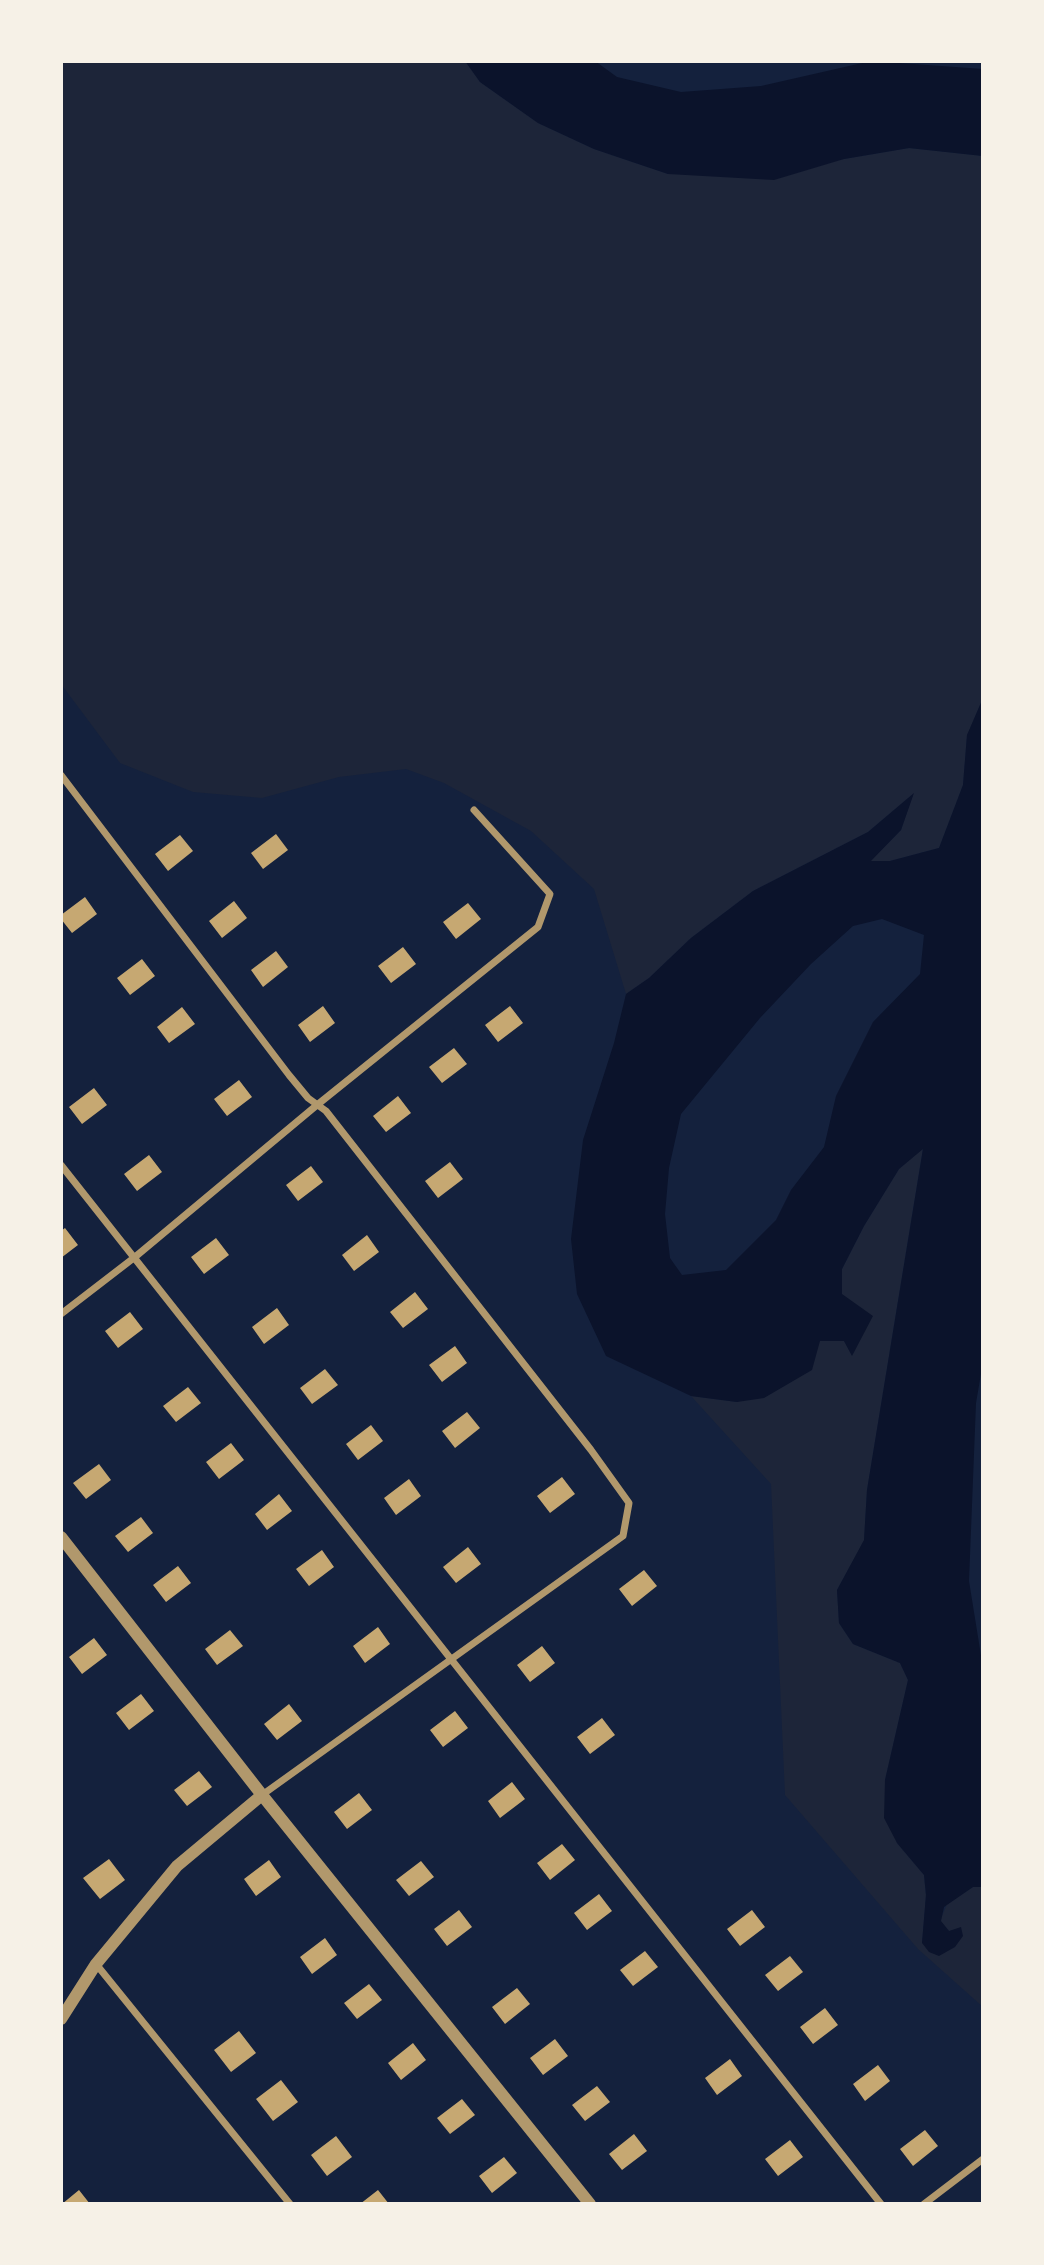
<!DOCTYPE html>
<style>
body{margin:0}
#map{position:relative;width:1044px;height:2265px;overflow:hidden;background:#14213d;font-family:Raleway,sans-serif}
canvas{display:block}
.frame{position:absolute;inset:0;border:63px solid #f6f1e7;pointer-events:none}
</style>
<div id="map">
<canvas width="1044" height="2265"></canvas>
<div class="frame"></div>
</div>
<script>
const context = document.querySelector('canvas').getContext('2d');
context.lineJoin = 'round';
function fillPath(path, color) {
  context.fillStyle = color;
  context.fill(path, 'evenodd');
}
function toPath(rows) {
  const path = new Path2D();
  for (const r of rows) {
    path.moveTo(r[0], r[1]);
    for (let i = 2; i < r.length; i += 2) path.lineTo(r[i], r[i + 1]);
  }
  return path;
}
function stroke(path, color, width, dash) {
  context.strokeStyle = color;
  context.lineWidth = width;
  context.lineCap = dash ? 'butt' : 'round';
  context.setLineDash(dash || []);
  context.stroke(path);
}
const green = toPath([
 [61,61,465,61,480,82,538,123,594,149,668,174,844,159,909,148,983,156,983,698,967,736,963,785,939,848,890,861,870,861,901,830,913,794,868,832,753,891,691,938,649,978,626,994,594,889,531,831,444,783,406,769,339,777,262,798,193,792,120,763,61,684],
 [923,1148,867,1490,864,1541,837,1590,839,1623,853,1644,900,1663,908,1680,885,1780,897,1843,924,1875,926,1895,922,1943,949,1931,940,1921,947,1904,973,1887,983,1887,983,2007,918,1949,785,1795,771,1484,691,1396,737,1402,820,1341,844,1341,852,1355,842,1294,842,1269,864,1226,899,1169]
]);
const water = toPath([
 [465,61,595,61,617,77,681,92,761,86,871,61,983,69,983,156,909,148,844,159,774,180,668,174,594,149,538,123,480,82],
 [983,698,983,1362,976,1403,969,1581,983,1668,983,1887,973,1887,944,1907,941,1921,949,1931,961,1927,963,1936,955,1947,939,1956,929,1952,922,1943,926,1895,924,1875,897,1843,884,1818,885,1780,908,1680,900,1663,853,1644,839,1623,837,1590,864,1540,867,1490,923,1149,899,1169,864,1226,842,1269,842,1294,873,1316,852,1356,844,1341,820,1341,812,1370,764,1398,737,1402,691,1396,606,1356,577,1294,571,1239,583,1140,614,1043,626,994,649,978,691,938,753,891,868,832,914,793,901,830,871,861,890,861,939,848,963,785,967,735],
 [882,919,924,935,920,974,873,1022,836,1096,824,1147,791,1190,776,1220,726,1270,682,1275,670,1258,665,1214,669,1168,681,1114,760,1018,811,964,853,926]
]);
const building = toPath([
 [276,834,288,850,263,869,251,853],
 [180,835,193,851,168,871,155,854],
 [85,897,97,914,72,933,61,919,61,915],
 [234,901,247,918,222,938,209,921],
 [468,903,481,919,456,939,443,922],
 [403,947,416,964,391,983,378,966],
 [276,951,288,967,263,987,251,970],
 [142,959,155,976,130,995,117,978],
 [323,1006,335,1023,310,1042,298,1025],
 [510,1006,523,1023,498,1042,485,1025],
 [182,1007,195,1024,169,1043,157,1027],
 [454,1048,467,1064,442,1083,429,1067],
 [239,1080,252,1097,227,1116,214,1099],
 [94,1088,107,1105,82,1124,69,1107],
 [398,1096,411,1113,386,1132,373,1116],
 [149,1155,162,1172,137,1191,124,1174],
 [450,1162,463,1179,438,1198,425,1181],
 [311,1166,323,1182,298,1201,286,1185],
 [65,1228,78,1245,61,1258,61,1231],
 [367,1235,379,1252,354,1271,342,1255],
 [216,1238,229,1255,204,1274,191,1257],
 [415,1292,428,1309,403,1328,390,1312],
 [277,1308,289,1325,264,1344,252,1327],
 [130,1312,143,1329,118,1348,105,1331],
 [455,1346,467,1363,442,1382,429,1365],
 [325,1369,338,1385,312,1404,300,1388],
 [188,1387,201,1403,176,1422,163,1406],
 [467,1412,480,1428,455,1448,442,1431],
 [371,1425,383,1441,358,1460,346,1444],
 [231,1443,244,1460,219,1479,206,1462],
 [99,1464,111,1480,86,1499,73,1483],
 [562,1477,575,1494,550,1513,537,1496],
 [409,1479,421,1496,396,1515,384,1498],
 [279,1494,292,1511,267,1530,255,1514],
 [141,1517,153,1533,128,1552,115,1536],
 [468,1547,481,1564,456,1583,443,1567],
 [322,1550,334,1567,309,1586,296,1569],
 [178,1566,191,1583,166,1602,153,1585],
 [644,1570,657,1586,632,1606,619,1589],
 [378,1627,390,1644,365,1663,353,1646],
 [230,1630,243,1646,217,1665,205,1649],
 [94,1638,107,1655,82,1674,69,1657],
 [542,1646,555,1663,530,1682,517,1665],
 [141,1694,154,1711,129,1730,116,1713],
 [289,1704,302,1721,277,1740,264,1724],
 [455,1711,468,1728,443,1747,430,1730],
 [602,1718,615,1735,590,1754,577,1737],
 [199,1771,212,1787,187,1806,174,1790],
 [512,1782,525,1799,500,1818,488,1801],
 [359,1793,372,1810,347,1829,334,1812],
 [562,1844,575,1860,550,1880,537,1863],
 [109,1859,125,1880,100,1899,83,1878],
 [269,1860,281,1877,256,1896,244,1879],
 [421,1861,434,1877,409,1896,396,1880],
 [599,1894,612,1911,587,1930,574,1913],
 [459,1910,472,1927,447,1946,434,1929],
 [752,1910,765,1927,740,1946,727,1929],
 [325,1938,337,1955,312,1974,300,1957],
 [645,1951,658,1967,633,1986,620,1970],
 [790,1956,803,1972,778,1991,765,1975],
 [369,1984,382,2000,357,2019,344,2003],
 [517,1988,530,2004,505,2024,492,2007],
 [825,2008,838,2025,813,2044,800,2027],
 [239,2031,256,2053,231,2072,214,2050],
 [555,2039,568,2056,543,2075,530,2058],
 [413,2043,426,2060,401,2080,388,2063],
 [730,2059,742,2076,717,2095,705,2078],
 [878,2065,890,2081,865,2101,853,2084],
 [281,2080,298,2102,273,2121,256,2099],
 [597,2086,610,2102,585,2121,572,2105],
 [462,2099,475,2115,450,2134,437,2118],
 [925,2130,938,2146,913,2166,900,2149],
 [634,2134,647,2151,622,2170,609,2154],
 [336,2136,352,2157,327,2176,311,2155],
 [790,2140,803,2157,778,2176,765,2159],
 [504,2157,517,2173,492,2193,479,2176],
 [79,2190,90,2204,62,2204],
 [378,2190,389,2204,360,2204]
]);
const minor = toPath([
 [61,775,289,1075,308,1098,326,1111,591,1450,629,1503,623,1536,262,1795],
 [61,1165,881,2204],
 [61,1314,135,1257,317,1105,538,927,550,894,474,810],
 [96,1964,290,2204],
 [924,2204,983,2159]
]);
const tertiary = toPath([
 [61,1537,262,1795,590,2204],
 [61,2019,96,1964,177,1866,262,1795]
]);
fillPath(green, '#1d2539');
fillPath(water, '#0b132b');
fillPath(building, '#c6a872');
stroke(minor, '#b1986c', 7);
stroke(tertiary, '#b1986c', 12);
</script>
